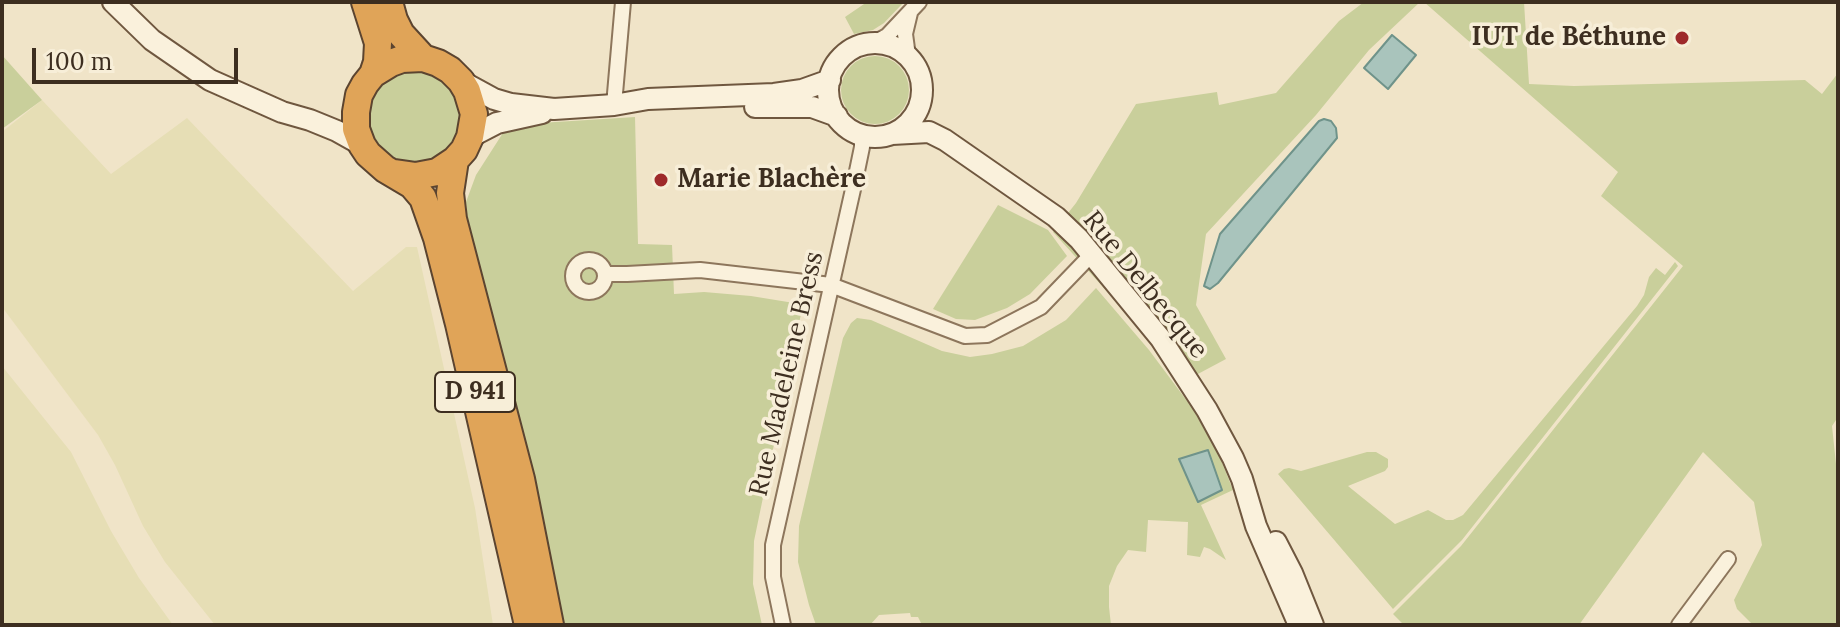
<!DOCTYPE html>
<meta charset="utf-8">
<style>
body{margin:0}
#map{position:relative;width:1840px;height:627px;overflow:hidden;background:#f0e4c8;font-family:Lora,serif}
canvas{display:block}
.frame{position:absolute;inset:0;border:4px solid #3d2e20;pointer-events:none}
.scale{position:absolute;left:32px;top:48px;width:206px;height:36px;box-sizing:border-box;border:4px solid #3d2e20;border-top:0;padding-left:10px;font-size:24px;line-height:28px;white-space:nowrap;color:#3d2e20;-webkit-text-stroke:6px #f7eed8;paint-order:stroke}
</style>
<div id="map">
<canvas width="1840" height="627"></canvas>
<div class="frame"></div>
<div class="scale">100 m</div>
</div>
<script>
const context = document.querySelector('canvas').getContext('2d');
context.lineJoin = 'round';
function fillPath(path, color) {
  context.fillStyle = color;
  context.fill(path, 'evenodd');
}
function toPath(rows) {
  const path = new Path2D();
  for (const r of rows) {
    if (r.length === 3) {
      path.moveTo(r[0] + r[2], r[1]);
      path.arc(r[0], r[1], r[2], 0, 2 * Math.PI);
      continue;
    }
    path.moveTo(r[0], r[1]);
    for (let i = 2; i < r.length; i += 2) path.lineTo(r[i], r[i + 1]);
  }
  return path;
}
function stroke(path, color, width, dash) {
  context.strokeStyle = color;
  context.lineWidth = width;
  context.lineCap = dash ? 'butt' : 'round';
  context.setLineDash(dash || []);
  context.stroke(path);
}
function write(font, color, halo, rows, align = 'center') {
  context.font = font + ' Lora,serif';
  context.lineWidth = 7;
  context.setLineDash([]);
  context.textBaseline = 'middle';
  context.strokeStyle = halo;
  context.fillStyle = color;
  for (const [text, x, y, turn = 0] of rows) {
    context.save();
    context.translate(x, y);
    context.rotate((+turn || 0) * Math.PI / 180);
    context.textAlign = isNaN(turn) ? turn : align;
    if (halo) context.strokeText(text, 0, 0);
    context.fillText(text, 0, 0);
    context.restore();
  }
}
const farmland = toPath([
 [42,100,111,174,187,118,353,291,406,247,417,247,475,508,493,625,215,625,165,562,143,526,115,465,98,435,2,307,2,132],
 [2,366,71,452,111,531,139,578,173,625,2,625]
]);
const green = toPath([
 [867,2,904,2,884,23,873,30,854,34,845,17],
 [1364,2,1420,2,1369,50,1316,115,1206,234,1196,305,1226,359,1181,383,1123,309,1053,232,1076,203,1136,104,1217,92,1219,105,1276,93,1339,21],
 [1424,2,1524,2,1529,84,1574,86,1805,80,1822,94,1838,73,1838,417,1832,426,1836,464,1838,466,1838,625,1753,625,1737,609,1734,600,1762,545,1754,502,1703,452,1579,625,1404,625,1393,614,1461,546,1683,266,1601,196,1618,172],
 [2,55,42,100,2,129],
 [875,90,34],
 [416,118,47],
 [635,117,638,244,672,245,674,294,704,292,751,296,794,303,802,309,754,541,753,584,762,625,563,625,498,346,468,230,466,202,476,175,508,125],
 [998,205,1048,230,1067,256,1030,294,1007,308,975,320,956,319,933,309],
 [1675,262,1678,266,1462,540,1393,609,1278,474,1284,469,1289,468,1301,471,1367,452,1376,452,1388,459,1388,467,1385,471,1348,486,1395,524,1428,510,1446,520,1453,520,1463,515,1637,306,1644,295,1649,277,1656,268,1665,275],
 [1096,288,1149,350,1193,409,1221,460,1233,490,1201,505,1226,560,1210,549,1204,547,1200,557,1187,555,1188,522,1148,520,1146,552,1128,550,1117,566,1109,586,1109,607,1111,625,922,625,918,617,911,617,910,613,879,615,870,625,816,625,809,605,798,562,799,526,843,338,851,323,857,318,871,320,942,351,970,357,992,354,1023,346,1066,320]
]);
const water = toPath([
 [1392,35,1416,55,1388,89,1364,68,1392,35],
 [1324,119,1331,121,1336,128,1337,138,1218,283,1210,289,1204,286,1220,234,1319,121,1324,119],
 [1208,450,1222,490,1198,502,1179,459,1208,450]
]);
const street = toPath([
 [874,43,887,36,919,2],
 [908,56,905,34,910,13],
 [614,105,623,2],
 [589,276,16],
 [605,274,627,274,700,270,831,285,965,336,987,335,1041,307,1092,254],
 [783,625,773,577,773,545,856,176,862,147,862,135],
 [1679,625,1728,559]
]);
const secondary = toPath([
 [113,2,152,40,210,80,282,112,310,120,337,131,362,145],
 [875,90,47],
 [461,81,494,99,511,104,554,109,614,105,648,99,774,94,802,90,830,80],
 [755,107,812,107,837,116],
 [892,134,929,132,945,140,1056,217,1079,239,1161,339,1207,410,1233,458,1242,479,1256,526,1299,625],
 [470,137,497,123,542,113],
 [1276,542,1292,573,1313,625]
]);
const highway = toPath([
 [365,2,378,43,377,62,373,74],
 [389,2,394,20,401,34,423,58],
 [455,160,450,193,453,219,521,479,550,625],
 [395,173,416,176,437,172,455,160,464,150,470,137,474,114,467,91,461,81,450,70,438,63,423,58,402,59,391,63,373,74,365,84,359,95,356,112,356,129,362,145,368,154,385,169,412,185,423,198,437,238,459,324,528,625]
]);
const markers = [
 [1682,38,8,"#9e2a2b"],
 [661,180,8,"#9e2a2b"]
];
const shields = [
 [475,392,80]
];
const shieldNames = [
 ["D 941",475,392]
];
const poiNames = [
 ["IUT de Béthune",1666,38],
 ["Marie Blachère",677,180,"left"]
];
const streetNames = [
 ["Rue Delbecque",1145,285,51],
 ["Rue Madeleine Bress",787,374,-77]
];
fillPath(farmland, '#e6deb5');
fillPath(green, '#c9cf9b');
fillPath(water, '#a9c4bc');
stroke(water, '#6f938a', 2);
stroke(street, '#8d765c', 18);
stroke(secondary, '#6f573f', 24);
stroke(highway, '#5b4430', 30);
stroke(street, '#faf1dc', 14);
stroke(secondary, '#faf1dc', 20);
stroke(highway, '#e0a458', 26);
for (const [x, y, r, color] of markers) {
  const dot = new Path2D();
  dot.arc(x, y, r, 0, 2 * Math.PI);
  context.fillStyle = color;
  context.fill(dot);
  stroke(dot, '#f7eed8', 3);
}
for (const [x, y, w] of shields) {
  const box = new Path2D();
  box.roundRect(x - w / 2, y - 20, w, 40, 6);
  context.fillStyle = '#f7eed8';
  context.fill(box);
  stroke(box, '#3d2e20', 2);
}
write('bold 24px', '#3d2e20', null, shieldNames);
write('bold 26px', '#3d2e20', '#f7eed8', poiNames, 'right');
write('26px', '#3d2e20', '#f7eed8', streetNames);
</script>
